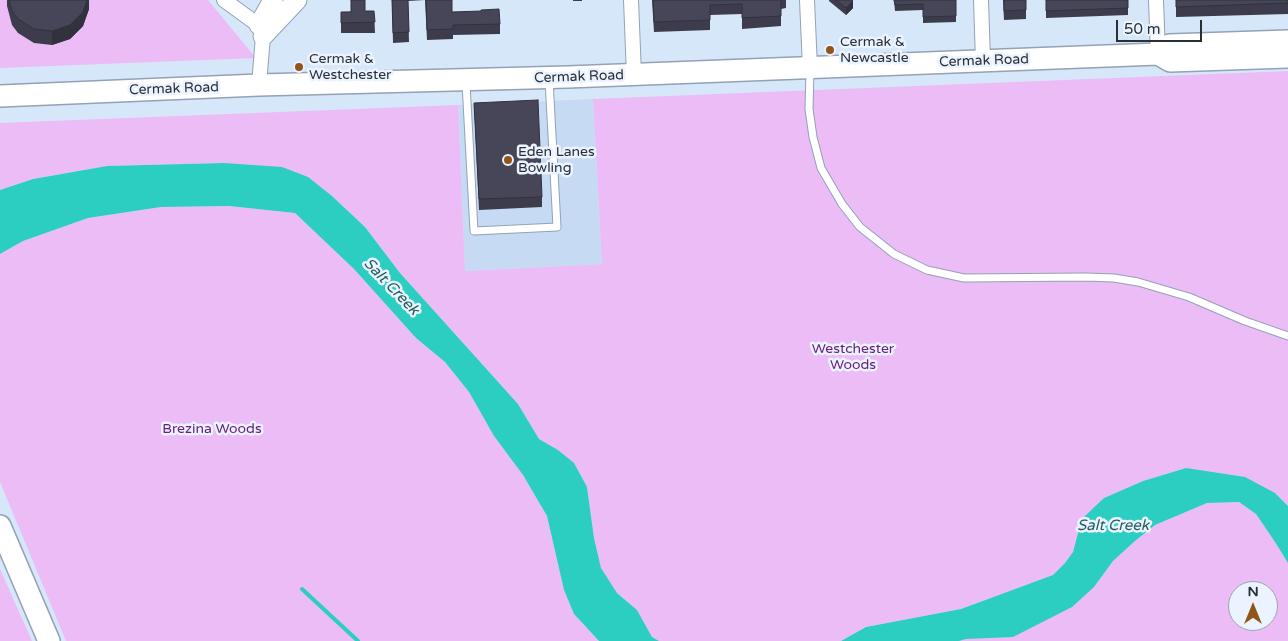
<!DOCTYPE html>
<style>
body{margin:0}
#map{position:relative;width:1288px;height:641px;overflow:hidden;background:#d7e7fa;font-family:"Varela Round",sans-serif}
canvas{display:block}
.north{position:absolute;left:1228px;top:581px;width:50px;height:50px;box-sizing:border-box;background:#eaf3ff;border:1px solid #9da5af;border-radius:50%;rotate:0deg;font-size:14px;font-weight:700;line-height:20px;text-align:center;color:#292f37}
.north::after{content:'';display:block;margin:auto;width:18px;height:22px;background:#925518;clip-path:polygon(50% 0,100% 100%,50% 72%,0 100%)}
.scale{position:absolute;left:1116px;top:20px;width:86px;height:22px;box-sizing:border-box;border:2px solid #292f37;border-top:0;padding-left:6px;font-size:15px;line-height:18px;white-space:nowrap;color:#292f37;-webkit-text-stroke:4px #eaf3ff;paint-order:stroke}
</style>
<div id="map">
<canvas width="1288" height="641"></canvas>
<div class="north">N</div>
<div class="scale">50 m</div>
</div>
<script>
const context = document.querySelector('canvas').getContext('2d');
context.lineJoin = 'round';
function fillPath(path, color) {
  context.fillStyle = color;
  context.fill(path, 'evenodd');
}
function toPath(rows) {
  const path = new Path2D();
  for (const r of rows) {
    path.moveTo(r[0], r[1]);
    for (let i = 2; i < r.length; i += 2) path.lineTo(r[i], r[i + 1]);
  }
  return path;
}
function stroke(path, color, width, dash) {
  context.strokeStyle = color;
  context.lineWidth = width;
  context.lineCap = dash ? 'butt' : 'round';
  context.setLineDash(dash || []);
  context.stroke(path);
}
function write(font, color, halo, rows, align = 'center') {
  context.font = font + ' "Varela Round",sans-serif';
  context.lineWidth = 5;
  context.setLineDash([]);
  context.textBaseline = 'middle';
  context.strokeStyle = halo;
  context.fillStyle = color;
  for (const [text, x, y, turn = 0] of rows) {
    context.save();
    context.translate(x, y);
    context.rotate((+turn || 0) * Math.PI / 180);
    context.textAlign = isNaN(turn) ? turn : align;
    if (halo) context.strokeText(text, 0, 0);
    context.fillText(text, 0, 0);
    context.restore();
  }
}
const built = toPath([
 [593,99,602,264,465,271,458,105]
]);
const green = toPath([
 [0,0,208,0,256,58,0,68],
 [1288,71,1288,506,1275,493,1186,468,1143,481,1104,498,1078,533,1073,552,1065,563,1053,575,961,609,866,627,841,641,659,641,652,637,637,610,617,593,601,568,594,538,587,487,558,450,539,439,518,404,400,273,365,227,332,196,308,178,224,163,107,166,33,179,0,190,0,123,458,105,465,271,602,264,593,99],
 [229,206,295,213,354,269,416,338,445,362,469,392,494,436,523,475,547,516,564,590,574,614,599,641,66,641,0,482,0,254,23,241,88,218,161,207],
 [1239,502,1256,514,1275,542,1288,563,1288,641,959,641,1094,587,1113,561,1135,541,1155,525,1207,503],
 [1238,591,1268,591,1268,621,1238,621],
 [0,569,32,641,0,641]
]);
const water = toPath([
 [224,163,282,167,308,177,332,196,365,227,400,273,518,404,539,439,558,450,574,463,587,487,594,538,601,568,617,593,637,610,652,637,659,641,599,641,574,614,564,590,547,516,523,475,494,436,469,392,445,362,416,338,354,269,295,213,229,206,161,207,88,218,23,241,0,254,0,190,33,179,107,166],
 [1186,468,1245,477,1275,493,1288,506,1288,563,1275,542,1256,514,1239,502,1207,503,1155,525,1135,541,1113,561,1094,587,1072,607,1013,637,966,639,959,641,841,641,866,627,961,609,1053,575,1065,563,1073,552,1078,533,1085,516,1104,498,1143,481]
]);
const stream = toPath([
 [302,589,358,641]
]);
const lane = toPath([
 [810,70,809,109,813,137,821,168,842,204,860,227,894,254,927,270,964,278,1086,277,1114,278,1138,282,1189,297,1245,321,1288,336],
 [466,83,474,231,557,227,549,80]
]);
const street = toPath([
 [224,0,257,24,261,29,263,36,259,85],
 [631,0,634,75],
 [807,0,810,68],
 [981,0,983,61],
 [1156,0,1158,54]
]);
const secondary = toPath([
 [259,25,273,0],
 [263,36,297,0]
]);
const primary = toPath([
 [1158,54,1169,45,1288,41],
 [0,96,259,85,568,77,1158,54,1170,61,1288,57],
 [0,526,49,641]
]);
const wall = toPath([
 [7,0,89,0,89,9,83,26,70,39,52,45,34,43,18,33,12,25,7,6],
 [392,0,452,0,452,12,500,24,500,34,453,35,453,39,427,40,425,0,408,1,409,42,393,43],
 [573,0,582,0,582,1,573,1],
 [652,0,786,0,786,8,781,9,781,26,742,29,742,14,710,15,710,30,654,32],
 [829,0,852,0,853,8,846,15,829,1],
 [894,0,956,0,956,22,923,23,923,10,895,11],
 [1003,0,1026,0,1026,19,1004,20],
 [1046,0,1128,0,1128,15,1046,18],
 [1176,0,1288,0,1288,14,1176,17],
 [374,11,375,33,341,33,341,12],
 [474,103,542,197,542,207,479,210]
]);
const shadedWall = toPath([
 [87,0,89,0,89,9,83,26,70,39,52,45,52,31],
 [853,1,853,8,846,15,846,8]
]);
const building = toPath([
 [9,0,87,0,83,12,70,25,52,31,34,29,18,19,12,11,9,0],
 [351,0,365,0,365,11,374,11,375,22,341,23,341,12,351,12,351,0],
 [392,0,408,0,409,32,393,33,392,0],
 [426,0,452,0,452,12,481,11,481,10,499,9,500,24,453,25,453,29,427,30,426,0],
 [653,0,781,0,781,16,742,18,742,4,710,5,710,20,654,22,653,0],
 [836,0,852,0,853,1,846,8,836,0],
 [894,0,956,0,956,16,923,17,923,4,895,5,894,0],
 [1004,0,1026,0,1026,10,1004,11,1004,0],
 [1046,0,1128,0,1128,8,1046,11,1046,0],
 [1176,0,1288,0,1288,3,1176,7,1176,0],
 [538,100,542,197,479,199,474,103,538,100]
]);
const markers = [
 [830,50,5,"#925518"],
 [299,67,5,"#925518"],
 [508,160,5,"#925518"]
];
const poiNames = [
 ["Cermak &",840,42],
 ["Newcastle",840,58],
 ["Cermak &",309,59],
 ["Westchester",309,75],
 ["Eden Lanes",518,152],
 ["Bowling",518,168]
];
const streetNames = [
 ["Cermak Road",984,61,-2],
 ["Cermak Road",579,77,-2],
 ["Cermak Road",174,89,-2]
];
const parkNames = [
 ["Westchester",853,349],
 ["Woods",853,365],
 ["Brezina Woods",212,429]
];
const waterNames = [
 ["Salt Creek",391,287,46],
 ["Salt Creek",1113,526]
];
fillPath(built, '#c6daf3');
fillPath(green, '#ebbcf6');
fillPath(water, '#2ccec1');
stroke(stream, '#2ccec1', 4);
stroke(lane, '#93a2b4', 9);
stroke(street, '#93a2b4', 16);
stroke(secondary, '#93a2b4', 21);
stroke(primary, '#93a2b4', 24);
stroke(lane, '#fff', 7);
stroke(street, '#fff', 14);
stroke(secondary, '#fff', 19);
stroke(primary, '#fff', 21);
fillPath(wall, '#3d3c4d');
fillPath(shadedWall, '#32313e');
fillPath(building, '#474659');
stroke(building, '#32313e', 1);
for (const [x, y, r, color] of markers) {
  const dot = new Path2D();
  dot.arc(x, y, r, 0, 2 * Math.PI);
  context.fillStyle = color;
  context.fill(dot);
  stroke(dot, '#eaf3ff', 2);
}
write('14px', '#292f37', '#eaf3ff', poiNames, 'left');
write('14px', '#292f37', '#eaf3ff', streetNames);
write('14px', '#6c207c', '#eaf3ff', parkNames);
write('italic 15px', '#215e58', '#eaf3ff', waterNames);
</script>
